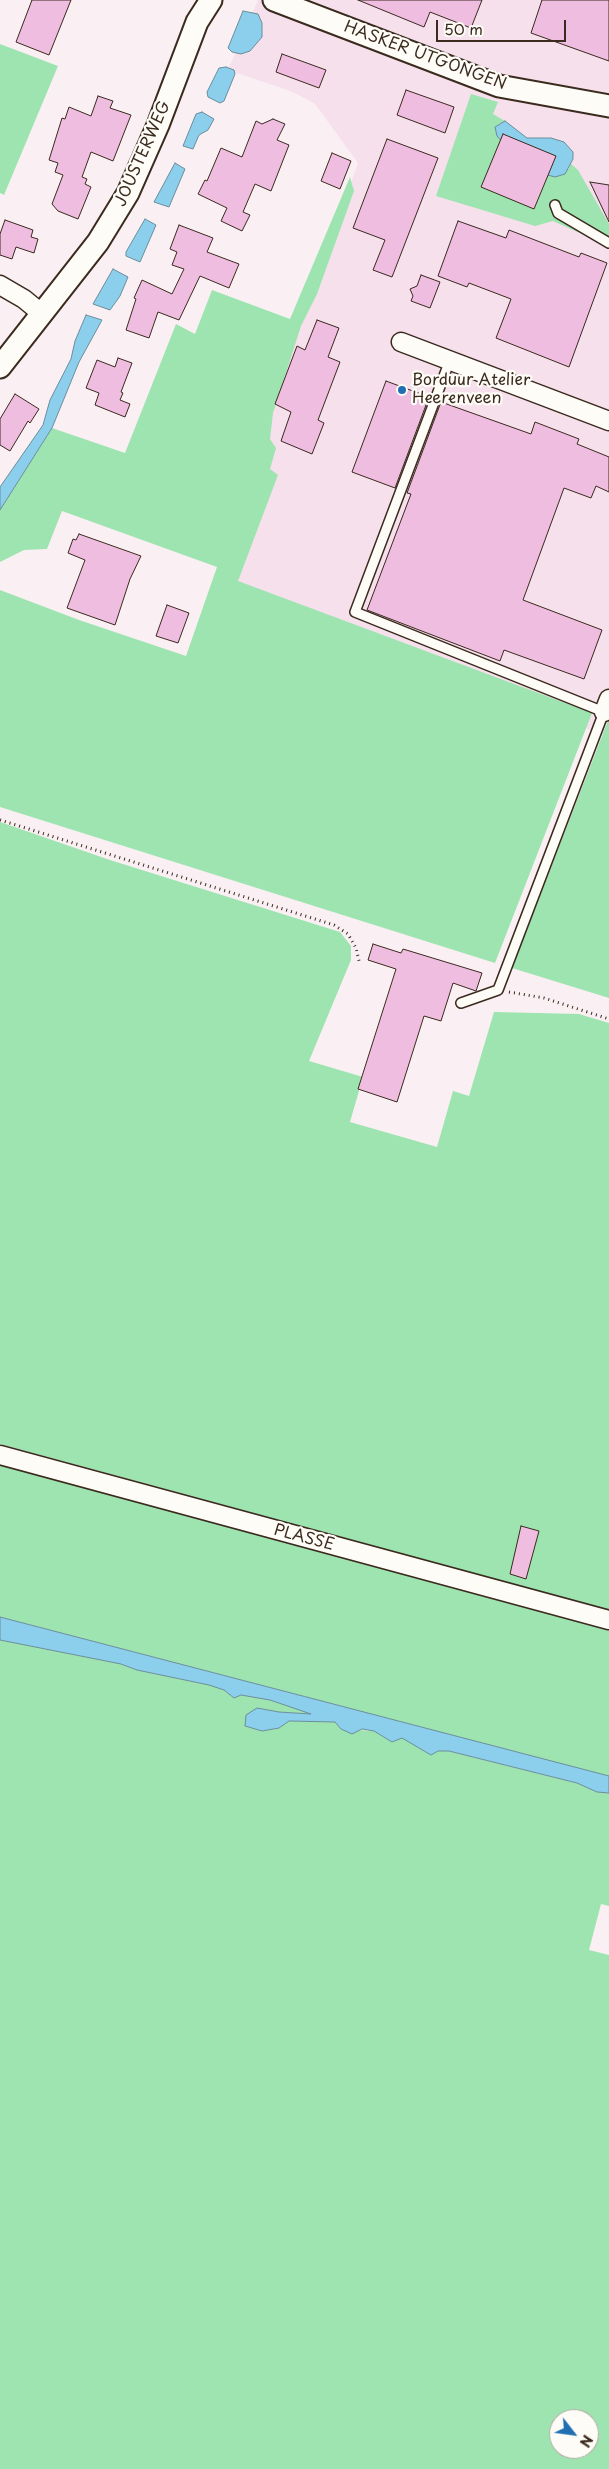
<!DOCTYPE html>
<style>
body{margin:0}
#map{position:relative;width:609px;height:2469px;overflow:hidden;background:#faeff2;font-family:"Playpen Sans",sans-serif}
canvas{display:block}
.north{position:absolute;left:549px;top:2409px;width:50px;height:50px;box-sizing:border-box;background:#fdfcf7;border:1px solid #afa8a0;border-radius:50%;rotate:120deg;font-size:14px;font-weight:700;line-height:20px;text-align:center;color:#3b2a1e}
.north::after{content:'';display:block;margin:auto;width:18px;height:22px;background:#1f6fb2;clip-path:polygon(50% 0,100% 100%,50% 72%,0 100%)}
.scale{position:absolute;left:436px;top:20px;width:130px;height:22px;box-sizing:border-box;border:2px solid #3b2a1e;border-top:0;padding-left:6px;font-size:15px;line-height:18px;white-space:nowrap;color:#3b2a1e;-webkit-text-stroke:4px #fdfcf7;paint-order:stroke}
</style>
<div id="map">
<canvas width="609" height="2469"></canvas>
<div class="north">N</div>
<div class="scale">50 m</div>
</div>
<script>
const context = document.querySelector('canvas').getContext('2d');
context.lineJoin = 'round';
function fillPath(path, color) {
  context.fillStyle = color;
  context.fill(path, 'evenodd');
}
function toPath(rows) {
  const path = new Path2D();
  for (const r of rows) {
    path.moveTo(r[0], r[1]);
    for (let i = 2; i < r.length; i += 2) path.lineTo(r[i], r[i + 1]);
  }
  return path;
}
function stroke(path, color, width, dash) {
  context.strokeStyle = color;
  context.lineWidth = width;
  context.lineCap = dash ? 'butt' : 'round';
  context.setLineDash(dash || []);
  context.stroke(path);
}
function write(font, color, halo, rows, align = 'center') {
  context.font = font + ' "Playpen Sans",sans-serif';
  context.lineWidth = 4.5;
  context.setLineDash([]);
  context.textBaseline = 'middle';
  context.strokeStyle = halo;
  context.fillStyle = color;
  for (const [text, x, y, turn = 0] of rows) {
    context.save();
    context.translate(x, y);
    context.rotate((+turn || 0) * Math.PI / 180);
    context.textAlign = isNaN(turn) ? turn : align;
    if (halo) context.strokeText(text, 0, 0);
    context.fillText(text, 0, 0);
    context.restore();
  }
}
const built = toPath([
 [258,0,609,0,609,737,215,594,235,462,321,266,358,163,315,104,293,92,228,70]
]);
const green = toPath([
 [0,44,58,66,4,195,0,193],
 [471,94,498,102,493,114,505,121,495,127,569,169,570,163,578,170,609,224,609,246,553,221,535,226,436,196],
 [350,177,354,191,317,294,301,326,273,413,270,439,276,448,270,469,278,475,238,581,592,713,495,963,0,807,0,590,79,620,186,656,217,567,62,511,47,549,24,550,0,562,0,510,52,428,125,453,176,324,195,334,212,290,290,319],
 [609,718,609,998,512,968],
 [0,822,110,860,340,932,351,946,351,960,309,1061,363,1077,350,1122,437,1147,453,1091,469,1096,494,1012,579,1014,609,1023,609,1610,0,1444],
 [0,1461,609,1626,609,1776,0,1617],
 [0,1640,121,1664,137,1670,209,1685,224,1690,234,1698,241,1695,270,1700,312,1714,279,1712,257,1708,245,1726,262,1731,279,1728,288,1721,335,1722,341,1729,374,1731,392,1742,402,1737,431,1755,438,1751,449,1751,577,1783,597,1792,609,1793,609,1906,601,1904,589,1950,609,1955,609,2469,0,2469],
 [559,2419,589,2419,589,2449,559,2449]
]);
const water = toPath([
 [243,11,258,14,262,23,262,37,250,51,241,54,232,52,228,48,243,11],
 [226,67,234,70,235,74,224,101,220,103,208,97,207,92,219,68,226,67],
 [202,112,214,119,208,130,199,135,193,149,183,146,196,114,202,112],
 [505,121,527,138,551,138,564,142,573,152,573,159,565,174,555,177,544,174,506,146,497,136,495,127,505,121],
 [175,163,185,169,169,207,154,202,175,163],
 [145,219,156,225,140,262,126,256,126,252,145,219],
 [113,269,128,277,120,296,110,310,93,304,113,269],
 [86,315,102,320,79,362,52,428,0,510,0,487,43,425,50,400,71,359,75,341,86,315],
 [0,1617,609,1776,609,1793,597,1792,577,1783,449,1751,438,1751,431,1755,402,1738,392,1742,374,1731,362,1729,352,1734,341,1729,335,1722,289,1721,279,1728,262,1731,245,1726,246,1715,257,1708,279,1712,311,1714,270,1700,241,1695,234,1698,224,1690,209,1685,137,1670,121,1664,0,1640,0,1617]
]);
const building = toPath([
 [32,0,71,0,49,55,16,42,32,0],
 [358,0,482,0,471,28,430,12,424,27,358,0],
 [542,0,609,0,609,61,531,33,542,0],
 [282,54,326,70,319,88,276,72,282,54],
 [406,90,454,107,445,133,397,115,406,90],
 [98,96,113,101,110,108,131,115,113,161,91,152,82,177,87,179,85,184,91,187,78,219,58,211,52,204,63,175,55,172,58,163,49,160,62,118,65,119,69,107,91,116,98,96],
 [273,119,285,124,277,140,289,145,271,191,255,184,243,212,250,215,242,231,221,221,227,208,198,194,205,180,207,181,221,148,242,157,256,121,262,124,273,119],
 [503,134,556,156,534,209,481,187,503,134],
 [387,139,438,158,392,277,373,270,385,240,353,228,387,139],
 [332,153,351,161,340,189,321,181,332,153],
 [590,182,609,185,609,222,590,182],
 [5,220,33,230,31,237,38,239,34,253,16,247,12,259,0,255,0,234,5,220],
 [458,221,506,238,509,230,579,257,581,253,607,263,569,367,496,338,511,299,469,283,467,287,438,276,458,221],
 [179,225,213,238,207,252,239,264,229,288,200,276,179,320,158,312,149,338,126,330,136,299,134,298,142,280,172,294,184,269,172,265,177,252,170,249,179,225],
 [421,275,440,282,430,308,411,301,413,296,410,289,417,286,421,275],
 [317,320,339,328,328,357,340,362,318,420,324,423,312,454,281,441,291,412,275,404,297,346,305,350,317,320],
 [118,358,132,363,121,392,123,393,120,400,130,404,125,417,95,405,99,393,86,388,97,360,115,367,118,358],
 [386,381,429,397,395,488,352,472,386,381],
 [15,394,39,409,30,423,28,421,10,451,0,445,0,419,15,394],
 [441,402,531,434,535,422,579,439,577,444,609,457,609,492,596,486,591,498,564,488,523,600,602,630,584,679,504,650,500,661,367,610,411,494,407,493,441,402],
 [79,534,141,556,130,579,115,625,67,608,85,560,68,553,73,539,76,540,79,534],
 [167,605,189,613,178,643,156,636,167,605],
 [373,944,401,953,403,949,482,973,476,991,453,983,441,1021,424,1016,397,1102,358,1089,396,969,368,960,373,944],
 [521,1526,539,1531,526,1579,510,1574,521,1526]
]);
const path = toPath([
 [0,820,334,925,348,934,356,948,359,961],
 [509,992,544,998,609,1019]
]);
const service = toPath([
 [555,205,558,213,609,243],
 [450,360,355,612,604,712,498,990,461,1003]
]);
const minor = toPath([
 [0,285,24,299,41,313],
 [401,342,609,421],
 [604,712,609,699],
 [0,1455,609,1620]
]);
const tertiary = toPath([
 [274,0,499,86,609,106],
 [0,367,98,242,128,193,158,125,197,22,211,0]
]);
const markers = [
 [402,390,5,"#1f6fb2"]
];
const streetNames = [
 ["HASKER UTGONGEN",425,56,20],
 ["JOUSTERWEG",143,154,-66],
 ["PLASSE",304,1538,15]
];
const poiNames = [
 ["Borduur Atelier",412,381],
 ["Heerenveen",412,399]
];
fillPath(built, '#f6e0ec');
fillPath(green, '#9ee4b0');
fillPath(water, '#8bcfec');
stroke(water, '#6b8d9a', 1);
fillPath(building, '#eebddf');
stroke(building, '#3b2a1e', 1);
stroke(service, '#3b2a1e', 12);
stroke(minor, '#3b2a1e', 21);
stroke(tertiary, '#3b2a1e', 25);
stroke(path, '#3b2a1e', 3, [1, 4]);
stroke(service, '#fdfcf7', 9);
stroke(minor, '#fdfcf7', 18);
stroke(tertiary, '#fdfcf7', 21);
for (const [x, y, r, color] of markers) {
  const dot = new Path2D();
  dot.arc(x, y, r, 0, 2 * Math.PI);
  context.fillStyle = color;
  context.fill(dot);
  stroke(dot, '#fdfcf7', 2);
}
write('16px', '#3b2a1e', '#fdfcf7', streetNames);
write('16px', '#3b2a1e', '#fdfcf7', poiNames, 'left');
</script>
